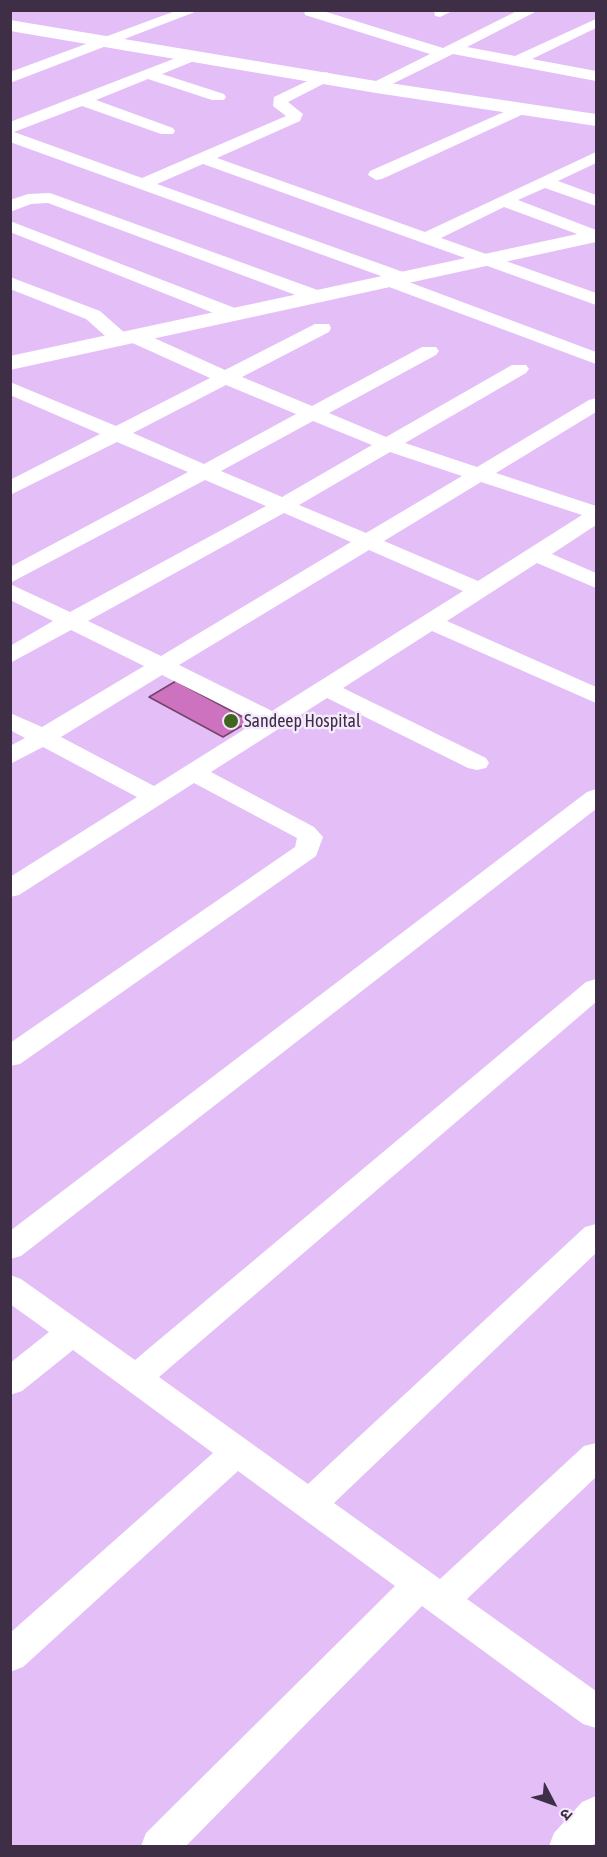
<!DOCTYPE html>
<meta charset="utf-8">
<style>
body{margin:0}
#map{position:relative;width:607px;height:1857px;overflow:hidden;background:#e3bef7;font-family:"Asap Condensed","Noto Sans Devanagari",sans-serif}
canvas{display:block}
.frame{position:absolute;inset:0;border:12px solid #3e2f46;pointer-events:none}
.north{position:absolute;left:523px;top:1773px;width:60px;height:60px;-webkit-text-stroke:4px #f5eafc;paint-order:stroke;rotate:131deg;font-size:16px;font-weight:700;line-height:24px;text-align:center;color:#3e2f46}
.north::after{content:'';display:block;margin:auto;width:21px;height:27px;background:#3e2f46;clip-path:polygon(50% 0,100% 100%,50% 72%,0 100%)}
</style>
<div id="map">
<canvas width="607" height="1857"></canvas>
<div class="frame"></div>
<div class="north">उ</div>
</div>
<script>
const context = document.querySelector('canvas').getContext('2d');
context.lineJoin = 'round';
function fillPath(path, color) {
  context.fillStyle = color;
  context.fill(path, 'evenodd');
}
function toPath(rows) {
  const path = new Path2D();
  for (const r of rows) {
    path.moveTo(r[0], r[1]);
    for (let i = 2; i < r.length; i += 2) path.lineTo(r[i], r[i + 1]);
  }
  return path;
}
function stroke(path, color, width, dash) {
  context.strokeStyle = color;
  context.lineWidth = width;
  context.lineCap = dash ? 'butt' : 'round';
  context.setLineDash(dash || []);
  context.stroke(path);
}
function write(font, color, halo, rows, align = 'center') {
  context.font = font + ' "Asap Condensed",sans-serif';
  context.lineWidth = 5;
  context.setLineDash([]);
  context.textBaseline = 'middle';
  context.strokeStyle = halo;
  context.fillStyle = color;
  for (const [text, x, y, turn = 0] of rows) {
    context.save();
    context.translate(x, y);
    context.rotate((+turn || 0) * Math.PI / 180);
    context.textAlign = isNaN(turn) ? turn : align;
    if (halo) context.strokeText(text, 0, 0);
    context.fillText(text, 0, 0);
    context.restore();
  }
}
const building = toPath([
 [176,681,250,721,223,737,149,697,176,681]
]);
const minor = toPath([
 [178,10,200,10,10,83,10,72,178,10],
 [304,10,320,10,443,48,519,10,539,10,467,47,515,56,596,19,596,28,532,59,596,71,596,81,453,54,376,92,368,87,370,84,430,54,305,15,304,10],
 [434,10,454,10,440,17,435,16,434,10],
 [194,51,202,56,199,59,162,74,224,94,226,97,224,100,212,100,148,79,96,100,173,128,175,131,173,134,161,134,82,106,14,132,142,178,286,116,273,106,274,97,326,72,331,74,334,77,331,80,288,102,303,114,300,121,217,158,425,232,596,152,596,163,558,181,596,195,596,206,545,188,518,200,596,230,596,241,504,207,441,238,596,293,596,305,203,164,157,184,406,273,409,277,406,281,596,352,596,364,381,284,378,280,381,276,10,142,10,122,194,51],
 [522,104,530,109,528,112,382,179,376,180,368,175,370,171,522,104],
 [50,193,323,292,325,296,316,302,309,300,48,203,31,204,10,212,10,200,28,194,50,193],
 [10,221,240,310,242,314,240,318,226,318,10,232,10,221],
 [10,277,100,311,126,334,134,330,141,332,225,370,315,324,329,324,331,328,329,332,242,377,312,406,422,347,436,347,439,351,436,355,329,413,386,437,512,365,526,365,529,369,526,373,405,443,477,467,589,400,596,398,596,412,496,473,596,506,596,525,552,554,596,573,596,588,537,563,447,621,596,687,596,703,432,631,343,688,486,758,489,763,486,768,477,770,468,768,327,698,211,772,314,827,323,837,316,856,20,1064,10,1066,10,1043,295,847,297,838,194,783,19,895,10,897,10,877,137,797,43,747,10,764,10,746,25,738,10,730,10,713,42,727,144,666,71,630,10,663,10,646,53,621,10,600,10,584,70,612,266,506,205,480,10,583,10,567,188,472,117,442,10,495,10,480,100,434,10,395,10,382,116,426,210,378,128,341,120,345,113,343,86,319,10,289,10,277],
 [226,385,296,414,204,464,133,433,226,385],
 [313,421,372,445,282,497,221,471,313,421],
 [390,452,462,476,366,533,299,505,390,452],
 [481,482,582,515,478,581,384,541,481,482],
 [284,513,351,542,161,656,88,621,284,513],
 [369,550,463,591,272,711,179,665,369,550],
 [162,675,256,722,154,786,61,737,162,675],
 [596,789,596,809,21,1256,10,1259,10,1231,587,792,596,789],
 [596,979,596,1002,159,1377,308,1484,585,1227,596,1224,596,1253,334,1503,440,1579,584,1446,596,1443,596,1477,467,1599,596,1691,596,1728,583,1724,422,1606,186,1846,141,1846,146,1833,395,1586,238,1471,23,1667,10,1672,10,1633,213,1453,73,1350,22,1391,10,1395,10,1363,49,1332,10,1304,10,1275,21,1279,135,1360,586,982,596,979],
 [596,1796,596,1842,592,1846,549,1846,554,1833,582,1802,596,1796]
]);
const tertiary = toPath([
 [10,20,376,81,596,114,596,126,376,93,10,31,10,20],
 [596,230,596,242,10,370,10,356,596,230]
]);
const markers = [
 [231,721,8,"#3f651f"]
];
const poiNames = [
 ["Sandeep Hospital",244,721]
];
fillPath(building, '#cc72be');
stroke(building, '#74446c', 1.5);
fillPath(minor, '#fff');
fillPath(tertiary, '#fff');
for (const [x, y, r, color] of markers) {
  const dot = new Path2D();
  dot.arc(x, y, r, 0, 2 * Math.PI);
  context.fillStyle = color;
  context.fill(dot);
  stroke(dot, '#f5eafc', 2);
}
write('18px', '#3e2f46', '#f5eafc', poiNames, 'left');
</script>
